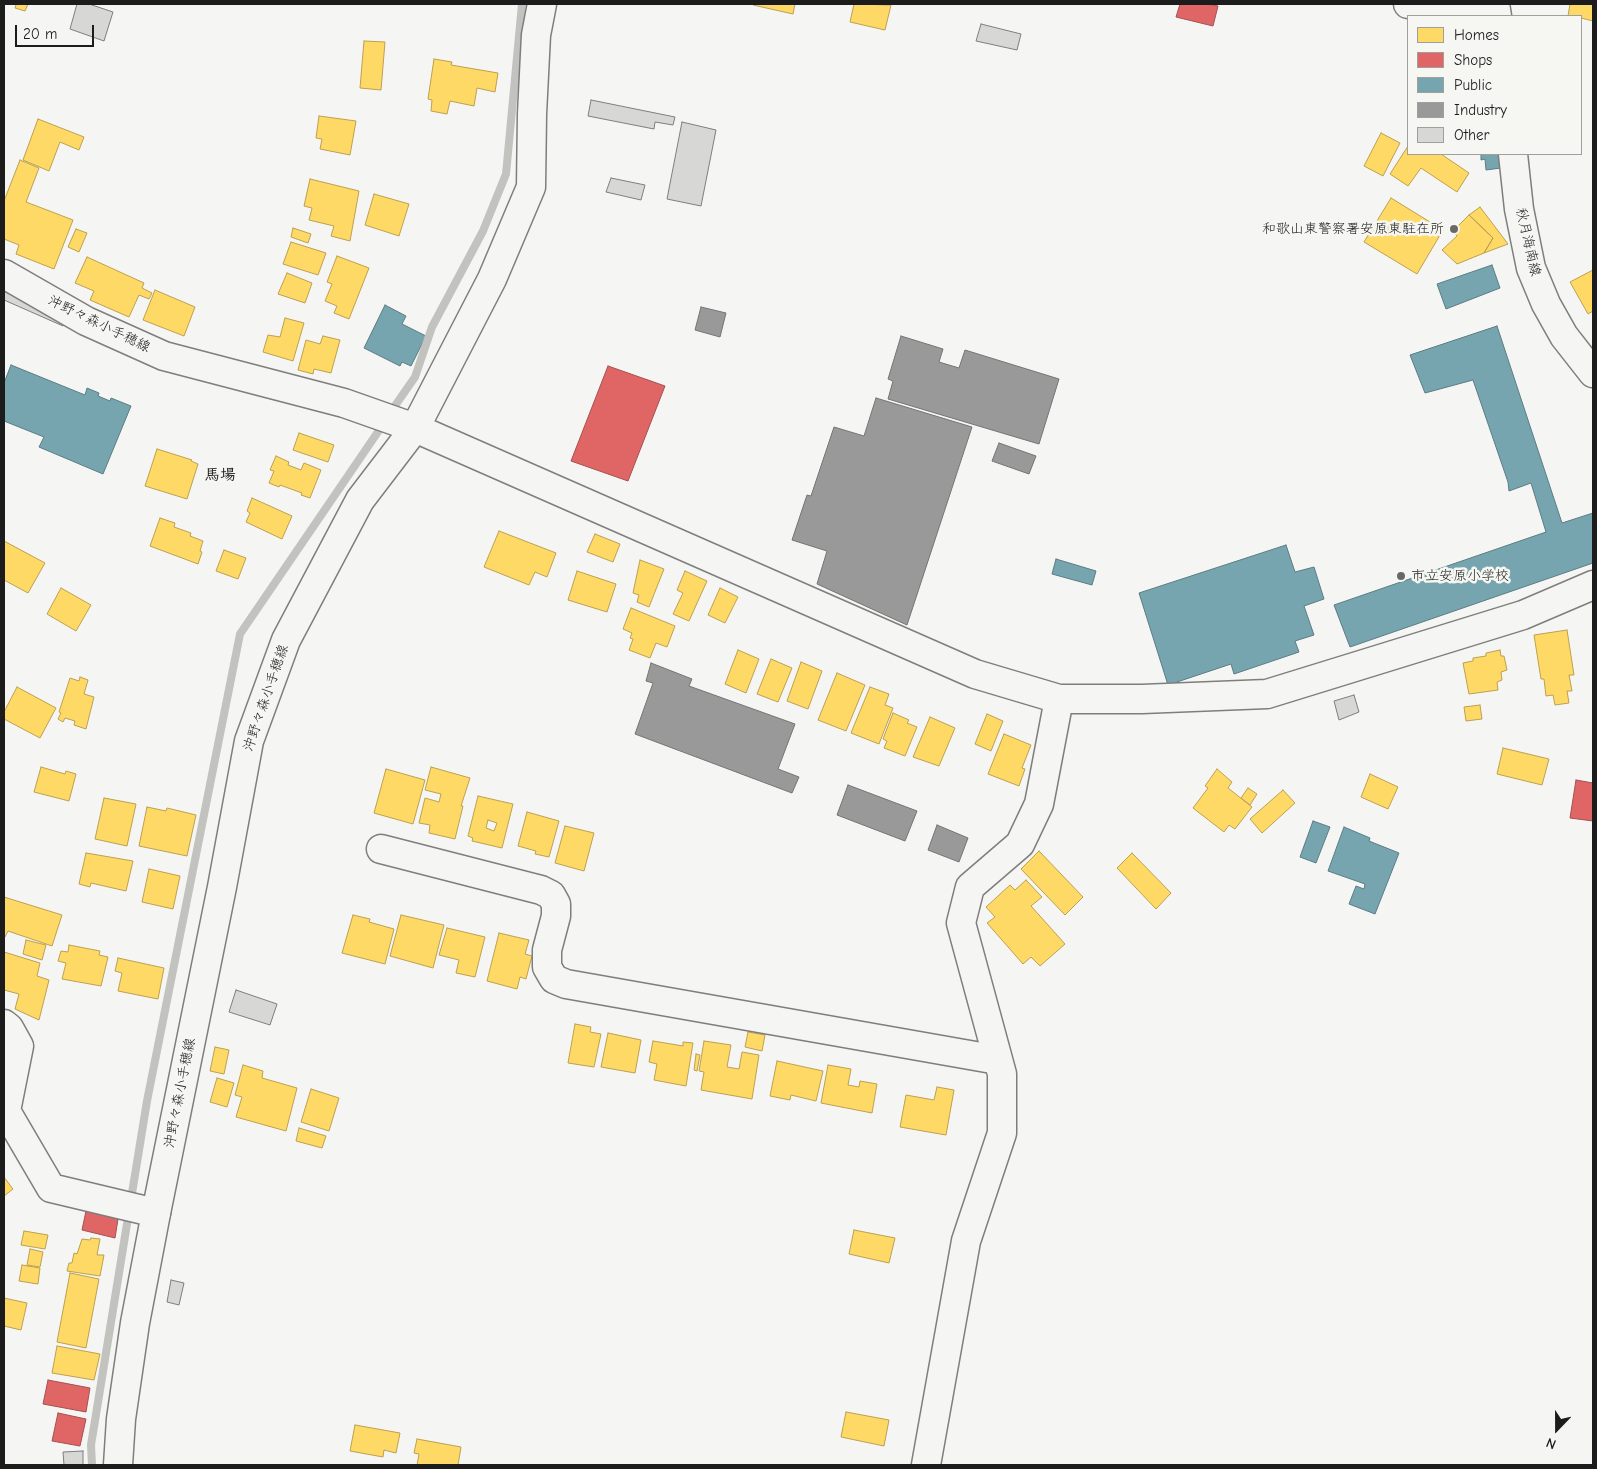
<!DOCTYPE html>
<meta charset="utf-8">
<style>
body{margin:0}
#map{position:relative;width:1597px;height:1469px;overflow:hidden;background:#f5f5f3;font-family:"Comic Neue",sans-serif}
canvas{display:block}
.frame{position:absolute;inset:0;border:5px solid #1c1c1c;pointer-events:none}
.legend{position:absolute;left:1407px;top:15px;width:175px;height:140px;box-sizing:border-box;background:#f6f6f2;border:1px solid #9f9f9c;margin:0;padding:6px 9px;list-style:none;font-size:15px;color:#1c1c1c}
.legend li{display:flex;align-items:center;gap:10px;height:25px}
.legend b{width:25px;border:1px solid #9f9f9c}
.north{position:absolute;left:1532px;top:1404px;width:50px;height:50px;-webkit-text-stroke:4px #f6f6f2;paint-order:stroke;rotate:202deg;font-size:14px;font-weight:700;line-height:20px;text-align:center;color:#1c1c1c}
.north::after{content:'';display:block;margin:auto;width:18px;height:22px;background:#1c1c1c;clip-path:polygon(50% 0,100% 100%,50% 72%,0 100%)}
.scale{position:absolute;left:15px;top:25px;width:79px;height:22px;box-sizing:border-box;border:2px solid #1c1c1c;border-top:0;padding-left:6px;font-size:15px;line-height:18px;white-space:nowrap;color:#1c1c1c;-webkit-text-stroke:4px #f6f6f2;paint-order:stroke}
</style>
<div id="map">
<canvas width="1597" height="1469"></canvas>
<div class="frame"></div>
<ul class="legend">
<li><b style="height:14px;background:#ffd966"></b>Homes</li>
<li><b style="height:14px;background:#e06666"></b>Shops</li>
<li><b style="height:14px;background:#76a5af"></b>Public</li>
<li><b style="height:14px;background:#999"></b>Industry</li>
<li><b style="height:14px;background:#d7d7d6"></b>Other</li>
</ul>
<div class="north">N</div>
<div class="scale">20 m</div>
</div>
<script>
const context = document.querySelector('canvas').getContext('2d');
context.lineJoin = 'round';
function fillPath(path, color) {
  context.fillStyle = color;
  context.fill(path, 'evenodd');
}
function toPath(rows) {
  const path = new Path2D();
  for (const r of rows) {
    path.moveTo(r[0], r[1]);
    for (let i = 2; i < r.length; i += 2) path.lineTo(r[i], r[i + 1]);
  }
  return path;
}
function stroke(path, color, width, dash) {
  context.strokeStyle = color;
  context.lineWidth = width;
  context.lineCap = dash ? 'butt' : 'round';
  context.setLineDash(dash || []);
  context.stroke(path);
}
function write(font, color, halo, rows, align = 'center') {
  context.font = font + ' "Comic Neue","Klee One",sans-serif';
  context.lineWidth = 5;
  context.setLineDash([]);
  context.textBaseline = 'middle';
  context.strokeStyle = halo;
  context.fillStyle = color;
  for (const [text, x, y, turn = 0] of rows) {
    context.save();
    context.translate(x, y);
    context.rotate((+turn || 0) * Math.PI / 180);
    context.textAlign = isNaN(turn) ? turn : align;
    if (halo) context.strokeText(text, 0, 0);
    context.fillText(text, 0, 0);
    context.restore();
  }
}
const homes = toPath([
 [13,4,28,4,25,11,15,8,16,5,13,4],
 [754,4,795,4,793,14,753,5,754,4],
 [854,4,891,5,885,30,850,22,854,4],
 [1570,4,1593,4,1593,21,1581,18,1581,16,1568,16,1570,4],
 [364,41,385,42,381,90,360,88,364,41],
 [434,59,452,62,451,65,498,73,495,92,477,88,474,106,450,101,447,114,431,111,432,100,428,99,434,59],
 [319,116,356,121,350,155,320,149,322,139,316,138,319,116],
 [38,119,84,137,79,150,60,142,49,171,23,160,38,119],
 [1381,133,1400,143,1383,176,1364,166,1381,133],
 [1408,146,1408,154,1441,154,1469,173,1457,192,1421,168,1408,186,1390,174,1408,146],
 [20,160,39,168,26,202,73,220,54,269,16,254,19,245,4,239,4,201,20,160],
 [310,179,359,191,350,241,331,236,334,226,309,220,312,208,304,206,310,179],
 [374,194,409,204,399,236,365,225,374,194],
 [1391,198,1443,230,1417,274,1364,242,1391,198],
 [1480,207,1508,244,1484,253,1493,238,1469,215,1480,207],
 [1469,215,1493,238,1484,253,1457,264,1442,250,1457,236,1453,231,1469,215],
 [293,228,311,234,308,243,291,237,293,228],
 [76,229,87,233,79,252,68,247,76,229],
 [291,242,326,253,318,275,283,264,291,242],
 [337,256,369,268,349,319,334,313,337,306,325,301,332,284,327,282,337,256],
 [87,257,144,283,142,288,152,293,149,299,139,295,129,317,90,300,94,291,75,283,87,257],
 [1593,270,1593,311,1588,314,1570,282,1593,270],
 [287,273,312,283,305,303,278,294,287,273],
 [155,290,195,307,184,336,143,320,155,290],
 [285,318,304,323,293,361,263,352,268,335,280,337,285,318],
 [323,336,340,340,331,373,314,369,313,374,298,370,306,340,320,344,323,336],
 [299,433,334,445,328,462,293,450,299,433],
 [157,449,192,460,191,461,198,464,187,499,145,486,157,449],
 [276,456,289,462,288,465,301,470,304,463,321,470,310,498,301,495,302,493,280,485,279,487,269,483,274,471,270,470,276,456],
 [252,498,292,516,282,539,246,522,250,513,247,511,252,498],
 [160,518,175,523,174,527,191,533,190,536,203,541,200,551,202,552,198,564,150,546,160,518],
 [499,531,556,553,547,577,535,572,529,585,484,567,499,531],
 [595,534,620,544,613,562,587,552,595,534],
 [4,541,45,563,28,593,4,580,4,541],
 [224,550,246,558,238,579,216,571,224,550],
 [640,560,664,569,649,607,637,602,639,595,633,593,640,560],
 [577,571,616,584,607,612,568,600,577,571],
 [685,571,707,581,689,621,673,614,683,593,677,590,685,571],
 [61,588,91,605,76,631,47,614,61,588],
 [720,588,738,597,725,623,708,615,720,588],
 [631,608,675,626,667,647,656,643,650,658,629,650,633,639,630,638,632,633,623,629,631,608],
 [1567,630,1574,675,1569,675,1572,691,1567,691,1569,703,1555,705,1553,695,1546,696,1544,679,1541,679,1534,635,1567,630],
 [738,650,759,659,746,693,725,684,738,650],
 [1500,650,1501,656,1504,656,1507,670,1501,672,1502,680,1497,682,1498,690,1469,694,1463,663,1473,661,1473,658,1486,656,1486,653,1500,650],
 [771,659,792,668,778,702,757,694,771,659],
 [801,662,822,671,808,709,787,701,801,662],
 [837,673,865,685,846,731,818,720,837,673],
 [80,677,88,680,84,694,94,697,86,729,74,725,75,721,65,718,63,722,58,719,61,713,59,712,70,678,79,681,80,677],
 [17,687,56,708,40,738,4,719,4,712,17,687],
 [870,687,889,694,885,705,893,708,879,744,851,733,870,687],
 [1480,705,1482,719,1466,721,1464,707,1480,705],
 [893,713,909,720,907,723,917,727,905,756,884,748,887,741,883,739,893,713],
 [987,714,1003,721,991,751,975,744,987,714],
 [930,717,955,728,939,766,913,757,930,717],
 [1004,734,1031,745,1022,768,1025,769,1019,786,988,774,1004,734],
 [1503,748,1549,759,1542,785,1497,774,1503,748],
 [41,767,65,774,66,771,76,774,69,801,34,792,41,767],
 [431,767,470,778,461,806,463,806,455,839,429,833,430,825,419,823,425,798,439,802,441,794,425,790,431,767],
 [386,769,425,780,413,824,374,813,386,769],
 [1217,769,1232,782,1228,788,1252,807,1235,829,1229,825,1224,832,1193,808,1208,788,1205,786,1217,769],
 [1370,774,1398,787,1388,809,1361,797,1370,774],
 [1248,788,1257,794,1250,805,1241,798,1248,788],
 [1283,790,1295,803,1262,833,1250,819,1283,790],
 [478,796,513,804,502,848,472,841,473,838,468,836,478,796],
 [488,820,497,823,494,831,486,828,488,820],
 [104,798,136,804,127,846,95,839,104,798],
 [147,807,166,811,167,808,196,815,187,856,139,846,147,807],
 [527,812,559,821,549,857,535,854,536,851,518,846,527,812],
 [565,826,594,833,584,871,555,863,565,826],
 [1039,851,1083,897,1065,915,1021,869,1039,851],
 [86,853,133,861,126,891,91,883,90,887,79,884,86,853],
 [1132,853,1171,893,1156,909,1117,868,1132,853],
 [149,869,180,876,173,909,142,902,149,869],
 [1026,880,1042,897,1031,906,1065,944,1040,966,1031,957,1023,964,987,923,995,917,986,907,1010,885,1015,890,1026,880],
 [4,897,62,915,52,946,8,931,5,937,4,936,4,897],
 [353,915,370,919,369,922,394,929,385,964,342,953,353,915],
 [401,915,444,925,433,968,390,956,401,915],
 [447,928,485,937,475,977,456,973,459,960,439,955,447,928],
 [499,933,529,940,525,954,532,956,526,979,520,977,517,989,487,981,499,933],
 [26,940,46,945,42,960,23,954,26,940],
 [69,945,100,951,99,955,108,957,101,986,62,979,66,963,58,961,61,951,68,952,69,945],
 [4,952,40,963,37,976,49,980,39,1020,15,1009,19,994,4,990,4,952],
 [118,958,164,968,158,999,118,991,122,973,115,971,118,958],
 [575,1024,591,1027,590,1032,601,1034,594,1067,568,1063,575,1024],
 [748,1032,765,1035,762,1051,745,1047,748,1032],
 [608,1033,641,1040,635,1073,601,1067,608,1033],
 [653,1041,683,1046,683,1042,693,1043,686,1086,654,1080,657,1064,649,1062,653,1041],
 [704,1041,731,1045,727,1067,739,1069,742,1052,759,1055,752,1099,701,1090,704,1072,699,1071,704,1041],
 [215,1047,229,1050,224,1074,210,1071,215,1047],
 [696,1054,700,1055,697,1071,694,1070,696,1054],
 [777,1061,823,1071,816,1101,791,1095,790,1100,770,1096,777,1061],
 [243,1065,263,1071,262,1078,297,1088,286,1131,236,1117,242,1097,235,1095,243,1065],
 [828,1065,851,1069,848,1085,859,1087,860,1081,877,1084,872,1113,821,1103,828,1065],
 [217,1078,234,1083,227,1107,210,1102,217,1078],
 [937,1087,954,1090,946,1135,900,1127,906,1095,934,1100,937,1087],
 [311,1089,339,1098,329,1131,301,1122,311,1089],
 [299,1128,326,1136,322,1148,296,1141,299,1128],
 [4,1177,13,1189,4,1196,4,1177],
 [854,1230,895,1238,889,1263,849,1254,854,1230],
 [24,1231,48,1235,45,1249,21,1245,24,1231],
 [91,1238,100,1239,97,1255,104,1255,100,1276,67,1271,69,1263,72,1263,74,1253,77,1254,82,1239,90,1240,91,1238],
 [30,1249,43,1252,40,1267,27,1265,30,1249],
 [22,1265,40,1268,38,1284,19,1281,22,1265],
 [70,1273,99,1279,86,1348,57,1342,70,1273],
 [4,1298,27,1303,21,1330,4,1326,4,1298],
 [57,1346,100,1354,94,1380,52,1373,57,1346],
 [846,1412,889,1420,884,1446,841,1437,846,1412],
 [355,1425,400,1433,396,1453,384,1450,383,1457,350,1451,355,1425],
 [417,1439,461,1447,458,1465,417,1465,419,1454,414,1453,417,1439]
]);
const shops = toPath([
 [1180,4,1209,4,1218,6,1213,26,1176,17,1180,4],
 [608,366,665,386,628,481,571,461,608,366],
 [1576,780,1593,783,1593,821,1570,818,1576,780],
 [86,1211,118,1219,115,1238,82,1230,86,1211],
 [48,1380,90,1388,86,1412,43,1404,48,1380],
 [58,1413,86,1419,80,1446,52,1441,58,1413]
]);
const public = toPath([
 [1481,154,1499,154,1501,168,1486,170,1485,159,1481,160,1481,154],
 [1492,265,1500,288,1446,309,1437,284,1492,265],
 [385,305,406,316,402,324,426,336,411,366,402,362,400,366,364,348,385,305],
 [1497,326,1562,523,1593,513,1593,563,1350,647,1334,605,1546,532,1531,483,1509,491,1508,482,1473,380,1425,393,1410,355,1497,326],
 [11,365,85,395,87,388,99,393,98,396,110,401,111,398,131,406,103,474,39,447,44,437,4,421,4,383,11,365],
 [1286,545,1295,572,1314,567,1324,599,1304,606,1314,635,1295,641,1299,652,1234,674,1231,664,1168,685,1139,593,1286,545],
 [1056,559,1096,571,1092,585,1052,574,1056,559],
 [1313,821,1330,827,1316,863,1300,857,1313,821],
 [1344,827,1370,838,1369,841,1399,853,1375,914,1349,904,1356,886,1364,889,1365,884,1328,871,1344,827]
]);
const industry = toPath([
 [701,307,726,313,720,337,695,330,701,307],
 [901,336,943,349,939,362,959,368,965,350,1059,379,1039,444,888,399,893,381,888,379,901,336],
 [876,398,972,427,907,625,817,584,827,551,792,540,807,495,811,496,834,427,864,436,876,398],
 [999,443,1036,456,1029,474,992,461,999,443],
 [651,663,692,679,689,686,795,724,778,769,799,777,792,793,635,734,653,683,646,681,651,663],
 [848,785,917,811,905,841,837,815,848,785],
 [937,825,968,838,959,862,928,850,937,825]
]);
const stream = toPath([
 [390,413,415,377,432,327,483,231,506,174,522,4],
 [92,1465,91,1445,147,1101,240,634,384,423]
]);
const building = toPath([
 [77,4,89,4,113,12,104,41,70,29,77,4],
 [981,24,1021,34,1017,50,976,41,981,24],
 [591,100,675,117,673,125,655,122,654,129,588,116,591,100],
 [682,122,716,130,701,206,667,199,682,122],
 [611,178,645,185,641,200,606,192,611,178],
 [4,291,67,319,63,326,4,300,4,291],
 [1354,695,1359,712,1339,720,1334,701,1354,695],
 [236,990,277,1004,270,1025,229,1012,236,990],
 [171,1280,184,1283,179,1305,167,1302,171,1280],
 [83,1451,83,1465,64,1465,63,1452,83,1451]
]);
const street = toPath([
 [1408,4,1493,16],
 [415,428,975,674,1059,699,1142,699,1267,694,1523,615,1593,585],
 [381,849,541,890,551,895,556,904,556,916,547,950,547,967,554,979,566,984,998,1060],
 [4,1024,9,1028,19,1046,6,1111,51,1188,156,1213],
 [926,1465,966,1241,1002,1133,1002,1074,961,923,970,887,1020,844,1039,804,1059,699]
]);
const secondary = toPath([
 [1495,4,1497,16],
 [1513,154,1519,209,1531,268,1546,304,1564,336,1593,373],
 [4,274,86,321,164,356,344,403,415,428],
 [118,1465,121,1419,135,1323,156,1213,222,887,249,741,286,640,360,500,415,428,492,279,531,187,532,114,536,35,542,4]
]);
const markers = [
 [1454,229,5,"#686867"],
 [1401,576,5,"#686867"]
];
const poiNames = [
 ["和歌山東警察署安原東駐在所",1444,229],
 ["市立安原小学校",1411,576,"left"]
];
const streetNames = [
 ["秋月海南線",1528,242,77],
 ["沖野々森小手穂線",99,324,26],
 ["沖野々森小手穂線",266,698,-71],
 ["沖野々森小手穂線",180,1093,-79]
];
const quarterNames = [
 ["馬場",220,475]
];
fillPath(homes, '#ffd966');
stroke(homes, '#bba050', 1);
fillPath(shops, '#e06666');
stroke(shops, '#a55050', 1);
fillPath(public, '#76a5af');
stroke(public, '#5b7c83', 1);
fillPath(industry, '#999');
stroke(industry, '#747474', 1);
stroke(stream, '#c2c2bf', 8);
fillPath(building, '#d7d7d6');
stroke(building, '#7e7e7d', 1);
stroke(street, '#7e7e7d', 31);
stroke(secondary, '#7e7e7d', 31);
stroke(street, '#f5f5f3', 28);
stroke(secondary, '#f5f5f3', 28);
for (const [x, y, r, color] of markers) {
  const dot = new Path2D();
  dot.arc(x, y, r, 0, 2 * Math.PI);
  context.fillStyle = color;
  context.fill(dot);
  stroke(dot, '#f6f6f2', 2);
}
write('14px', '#1c1c1c', '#f6f6f2', poiNames, 'right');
write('14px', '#1c1c1c', '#f6f6f2', streetNames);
write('bold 16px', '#1c1c1c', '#f6f6f2', quarterNames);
</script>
